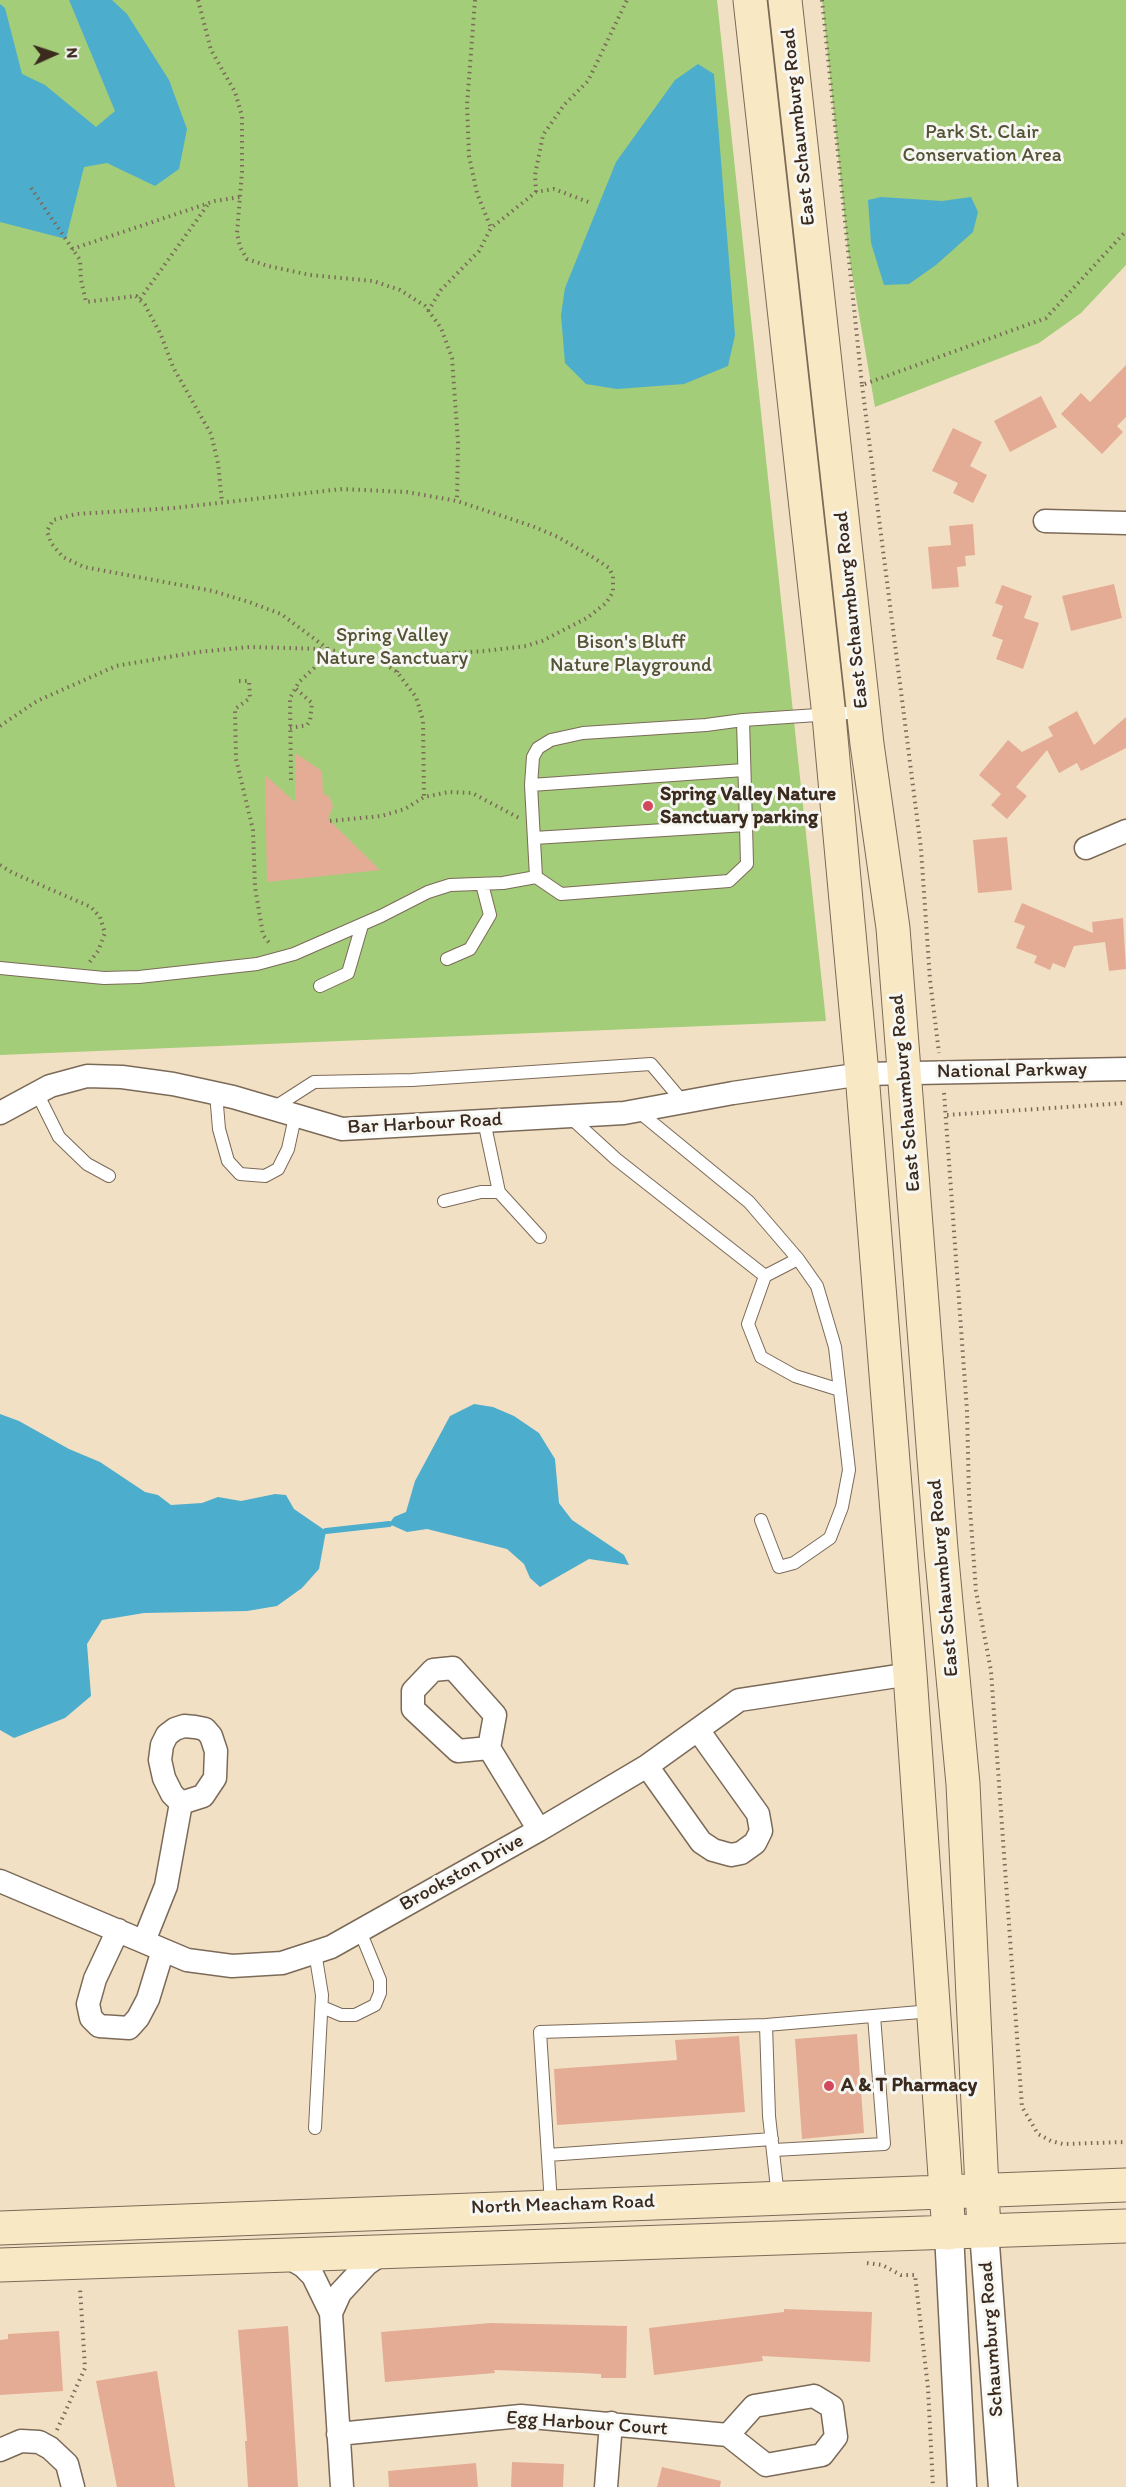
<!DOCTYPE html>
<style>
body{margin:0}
#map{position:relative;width:1126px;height:2487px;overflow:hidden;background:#f2e0c5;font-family:Itim,sans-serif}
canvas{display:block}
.north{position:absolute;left:24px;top:24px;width:60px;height:60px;-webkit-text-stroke:4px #f6f6f2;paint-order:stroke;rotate:87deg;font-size:16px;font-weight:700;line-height:24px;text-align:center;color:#3b2a1e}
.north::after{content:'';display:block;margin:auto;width:21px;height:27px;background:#3b2a1e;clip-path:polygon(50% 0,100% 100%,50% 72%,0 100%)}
</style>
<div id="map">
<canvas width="1126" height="2487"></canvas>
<div class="north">N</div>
</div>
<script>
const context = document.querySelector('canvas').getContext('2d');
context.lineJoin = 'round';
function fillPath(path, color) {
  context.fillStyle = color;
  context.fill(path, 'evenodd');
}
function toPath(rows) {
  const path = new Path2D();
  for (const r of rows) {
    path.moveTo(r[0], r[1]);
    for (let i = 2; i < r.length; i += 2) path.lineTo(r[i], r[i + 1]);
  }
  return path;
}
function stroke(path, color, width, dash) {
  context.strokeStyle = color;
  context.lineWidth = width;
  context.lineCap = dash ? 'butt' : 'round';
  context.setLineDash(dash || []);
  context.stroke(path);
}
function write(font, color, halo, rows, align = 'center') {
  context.font = font + ' Itim,sans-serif';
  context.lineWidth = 6;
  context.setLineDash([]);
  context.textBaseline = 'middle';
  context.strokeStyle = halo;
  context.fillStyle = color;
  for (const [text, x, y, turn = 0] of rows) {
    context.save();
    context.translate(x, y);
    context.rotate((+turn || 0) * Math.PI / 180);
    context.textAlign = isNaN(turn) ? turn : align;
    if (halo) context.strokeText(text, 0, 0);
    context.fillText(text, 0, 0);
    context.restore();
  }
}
const green = toPath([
 [0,0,717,0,826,1021,0,1055],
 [822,0,1126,0,1126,265,1081,313,1039,343,875,407,848,251]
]);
const water = toPath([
 [69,0,112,0,127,14,169,80,187,129,179,169,155,186,107,163,84,167,66,239,0,222,0,4,5,8,22,74,45,85,96,127,115,111],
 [698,64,714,74,735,335,728,366,684,384,617,389,586,384,565,363,561,315,565,288,616,162,675,80],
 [881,197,942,201,971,197,978,212,973,232,936,265,909,284,884,285,871,243,868,200],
 [474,1404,493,1407,514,1416,539,1433,555,1459,559,1503,572,1520,624,1555,629,1565,589,1559,540,1587,530,1578,524,1564,507,1549,427,1529,407,1532,389,1524,394,1517,406,1512,415,1481,450,1416],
 [0,1414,19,1421,69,1449,100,1462,145,1492,158,1495,171,1505,202,1503,218,1497,241,1501,275,1494,286,1495,294,1509,326,1531,319,1569,302,1588,277,1606,247,1611,144,1613,102,1620,87,1644,91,1696,65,1718,14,1738,0,1730]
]);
const stream = toPath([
 [326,1531,389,1524]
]);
const building = toPath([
 [1126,365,1126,417,1117,426,1123,432,1102,454,1061,414,1081,393,1090,402],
 [1041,396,1057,427,1010,452,994,421],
 [953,428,982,442,970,466,987,475,973,503,953,493,958,483,932,471],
 [973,524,975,555,965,556,966,566,957,567,959,587,932,589,928,547,951,545,949,526],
 [1114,584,1122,618,1071,631,1062,596],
 [1002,585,1032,596,1024,618,1039,623,1023,669,996,659,1003,640,992,636,1003,606,995,603],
 [1077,711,1094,745,1126,717,1126,748,1081,771,1077,763,1059,773,1047,750,1016,787,1027,796,1007,819,991,805,1001,794,979,775,1008,740,1022,752,1053,736,1048,727],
 [295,753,322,771,323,794,329,796,333,806,328,819,380,870,267,882,265,775,295,802],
 [1007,837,1012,890,978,893,973,840],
 [1022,903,1093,933,1092,922,1123,918,1126,969,1109,971,1105,942,1074,946,1065,968,1053,963,1050,970,1034,963,1037,956,1016,948,1025,926,1014,922],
 [857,2034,864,2133,802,2139,795,2039],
 [739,2036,745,2112,557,2125,554,2069,677,2060,675,2040],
 [784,2309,872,2312,870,2362,762,2356,763,2361,654,2375,649,2328,784,2312],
 [491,2323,627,2326,626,2378,601,2378,601,2374,582,2373,494,2370,495,2373,385,2382,381,2332],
 [288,2326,298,2487,248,2487,245,2441,247,2441,238,2330],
 [59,2331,63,2391,0,2395,0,2340,8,2339,8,2334],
 [157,2371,175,2487,117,2487,96,2381],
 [512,2462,564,2464,563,2487,511,2487],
 [476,2463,478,2487,389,2487,388,2471],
 [662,2467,721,2481,720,2487,657,2487]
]);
const path = toPath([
 [198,0,211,50,235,92,242,116,242,172,237,233,240,247,247,259,268,266,310,275,373,281,400,290,425,306,441,328,452,358,458,442,457,501],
 [475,0,467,105,469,156,477,193,491,228],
 [822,0,862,385,1046,318,1126,231],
 [31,188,80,260,81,280,86,302,136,296,145,305,161,335,173,367,211,434,218,463,222,502],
 [536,192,535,175,543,135,564,105,588,81,627,0],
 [72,249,215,201,240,197],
 [140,299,209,203],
 [428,311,441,290,479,251,491,228,536,192,554,189,591,203],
 [862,385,921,849,930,980,939,1053],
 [328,649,281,614,249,602,213,591,84,567,63,557,51,543,47,531,53,520,76,514,174,508,342,489,407,492,457,501,532,526,558,537,594,558,609,568,613,576,613,592,606,603,587,618,542,641,526,646,485,651,375,658],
 [397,672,403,658],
 [239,681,249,681,250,698,235,709,236,759,253,830,255,887,263,935,271,945],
 [0,726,37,701,116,666,198,652,250,647,327,649],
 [290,728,307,725,310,721,312,703,295,688],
 [291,780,290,698,299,682,314,668,328,649,353,656,375,658,397,672,416,697,423,720,424,797],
 [330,821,381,816,405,809,424,797,449,792,472,793,519,818],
 [0,865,13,873,91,907,100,917,105,933,98,951,89,963],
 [944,1093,967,1411,969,1495,976,1591,991,1671,1022,2107,1038,2134,1051,2141,1063,2144,1126,2142],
 [947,1115,1126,1103],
 [867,2263,882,2265,901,2275,915,2275,928,2388,933,2487],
 [57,2430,85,2368,80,2288]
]);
const service = toPath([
 [531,785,744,770],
 [534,838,746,825,743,720],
 [536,877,561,894,729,881,747,864,746,825],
 [447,959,470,949,490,915,482,884],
 [0,968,104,978,139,977,257,964,294,954,381,916,428,892,450,885,503,883,536,877,531,785,533,757,538,748,551,740,583,733,706,725,743,720,862,712],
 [320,986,348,973,362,925],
 [37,1093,59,1137,87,1164,109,1176],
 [216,1093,219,1129,228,1161,240,1174,265,1176,278,1169,288,1149,295,1117],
 [272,1109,314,1082,412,1080,651,1064,683,1102],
 [638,1111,749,1202,798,1259],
 [570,1117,616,1159,765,1276,798,1259,817,1286,835,1347,849,1470,842,1507,830,1538,794,1563,779,1567,761,1520],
 [484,1121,499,1192,540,1237],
 [444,1201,481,1192,499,1192],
 [765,1276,748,1324,761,1357,795,1376,840,1390],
 [315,1952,322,1995,315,2128],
 [322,2007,341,2015,355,2015,375,2005,380,1993,380,1980,360,1931],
 [766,2025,932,2011],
 [774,2150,884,2144,874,2016],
 [548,2155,772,2139],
 [551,2204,540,2032,766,2025,769,2116,778,2197]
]);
const minor = toPath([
 [1045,521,1126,523],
 [1086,848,1126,831],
 [0,1113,50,1086,87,1076,122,1077,173,1084,233,1097,342,1129,624,1113,733,1093,862,1074,1126,1069],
 [489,1748,458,1751,413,1709,413,1691,433,1670,453,1668,495,1715,489,1748,539,1830],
 [647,1766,701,1842,713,1850,731,1855,741,1853,755,1843,761,1831,758,1814,698,1730],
 [0,1881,187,1960,232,1966,282,1963,331,1947,539,1830,647,1766,739,1700,910,1674],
 [118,1930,95,1979,88,2004,91,2018,99,2026,129,2028,138,2018,148,1999,163,1950],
 [144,1941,166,1886,181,1803,172,1794,164,1778,160,1760,162,1745,167,1735,175,1729,184,1726,195,1727,205,1729,211,1736,216,1751,215,1778,203,1796,181,1803],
 [284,2255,303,2266,313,2276,331,2313,342,2487],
 [331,2313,340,2293,367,2264,384,2252],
 [814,2396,832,2407,836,2437,822,2455,766,2465,728,2435,754,2406,814,2396],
 [338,2434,521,2416,728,2435],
 [0,2450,21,2441,39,2442,50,2448,67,2464,73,2487],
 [606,2487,611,2423]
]);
const tertiary = toPath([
 [984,2231,1003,2487],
 [949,2233,962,2487]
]);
const secondary = toPath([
 [750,0,829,716,862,1074,910,1674,949,2233],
 [785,0,867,744,893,928,941,1549,963,1784,984,2231],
 [0,2228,1126,2185],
 [0,2265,1126,2226]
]);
const markers = [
 [648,806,6,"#d1495b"],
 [829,2086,6,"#d1495b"]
];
const streetNames = [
 ["East Schaumburg Road",799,127,-96],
 ["East Schaumburg Road",852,610,-96],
 ["National Parkway",1012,1071,-1],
 ["East Schaumburg Road",906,1093,-95],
 ["Bar Harbour Road",425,1124,-3],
 ["East Schaumburg Road",944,1578,-95],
 ["Brookston Drive",462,1873,-29],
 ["North Meacham Road",563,2205,-2],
 ["Schaumburg Road",992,2339,-94],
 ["Egg Harbour Court",587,2424,4]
];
const parkNames = [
 ["Park St. Clair",982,133],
 ["Conservation Area",982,156],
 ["Spring Valley",392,636],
 ["Nature Sanctuary",392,659],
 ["Bison's Bluff",631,643],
 ["Nature Playground",631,666]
];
const poiNames = [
 ["Spring Valley Nature",660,795],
 ["Sanctuary parking",660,818],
 ["A & T Pharmacy",841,2086]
];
fillPath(green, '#a3cd79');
fillPath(water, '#4dadcc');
stroke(stream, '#4dadcc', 6);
fillPath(building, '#e4ac95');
stroke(service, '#7b6a58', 14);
stroke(minor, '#7b6a58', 25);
stroke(tertiary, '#7b6a58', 31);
stroke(secondary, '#7b6a58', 35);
stroke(path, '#7b6a58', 4, [1.5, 4.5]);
stroke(service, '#fff', 12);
stroke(minor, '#fff', 22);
stroke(tertiary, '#fff', 28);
stroke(secondary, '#f8e8c3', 33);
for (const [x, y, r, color] of markers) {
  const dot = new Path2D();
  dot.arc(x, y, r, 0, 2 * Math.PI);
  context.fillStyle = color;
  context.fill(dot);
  stroke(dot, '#f6f6f2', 2);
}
write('20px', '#3b2a1e', '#f6f6f2', streetNames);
write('20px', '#555335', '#f6f6f2', parkNames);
write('bold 20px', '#3b2a1e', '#f6f6f2', poiNames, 'left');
</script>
